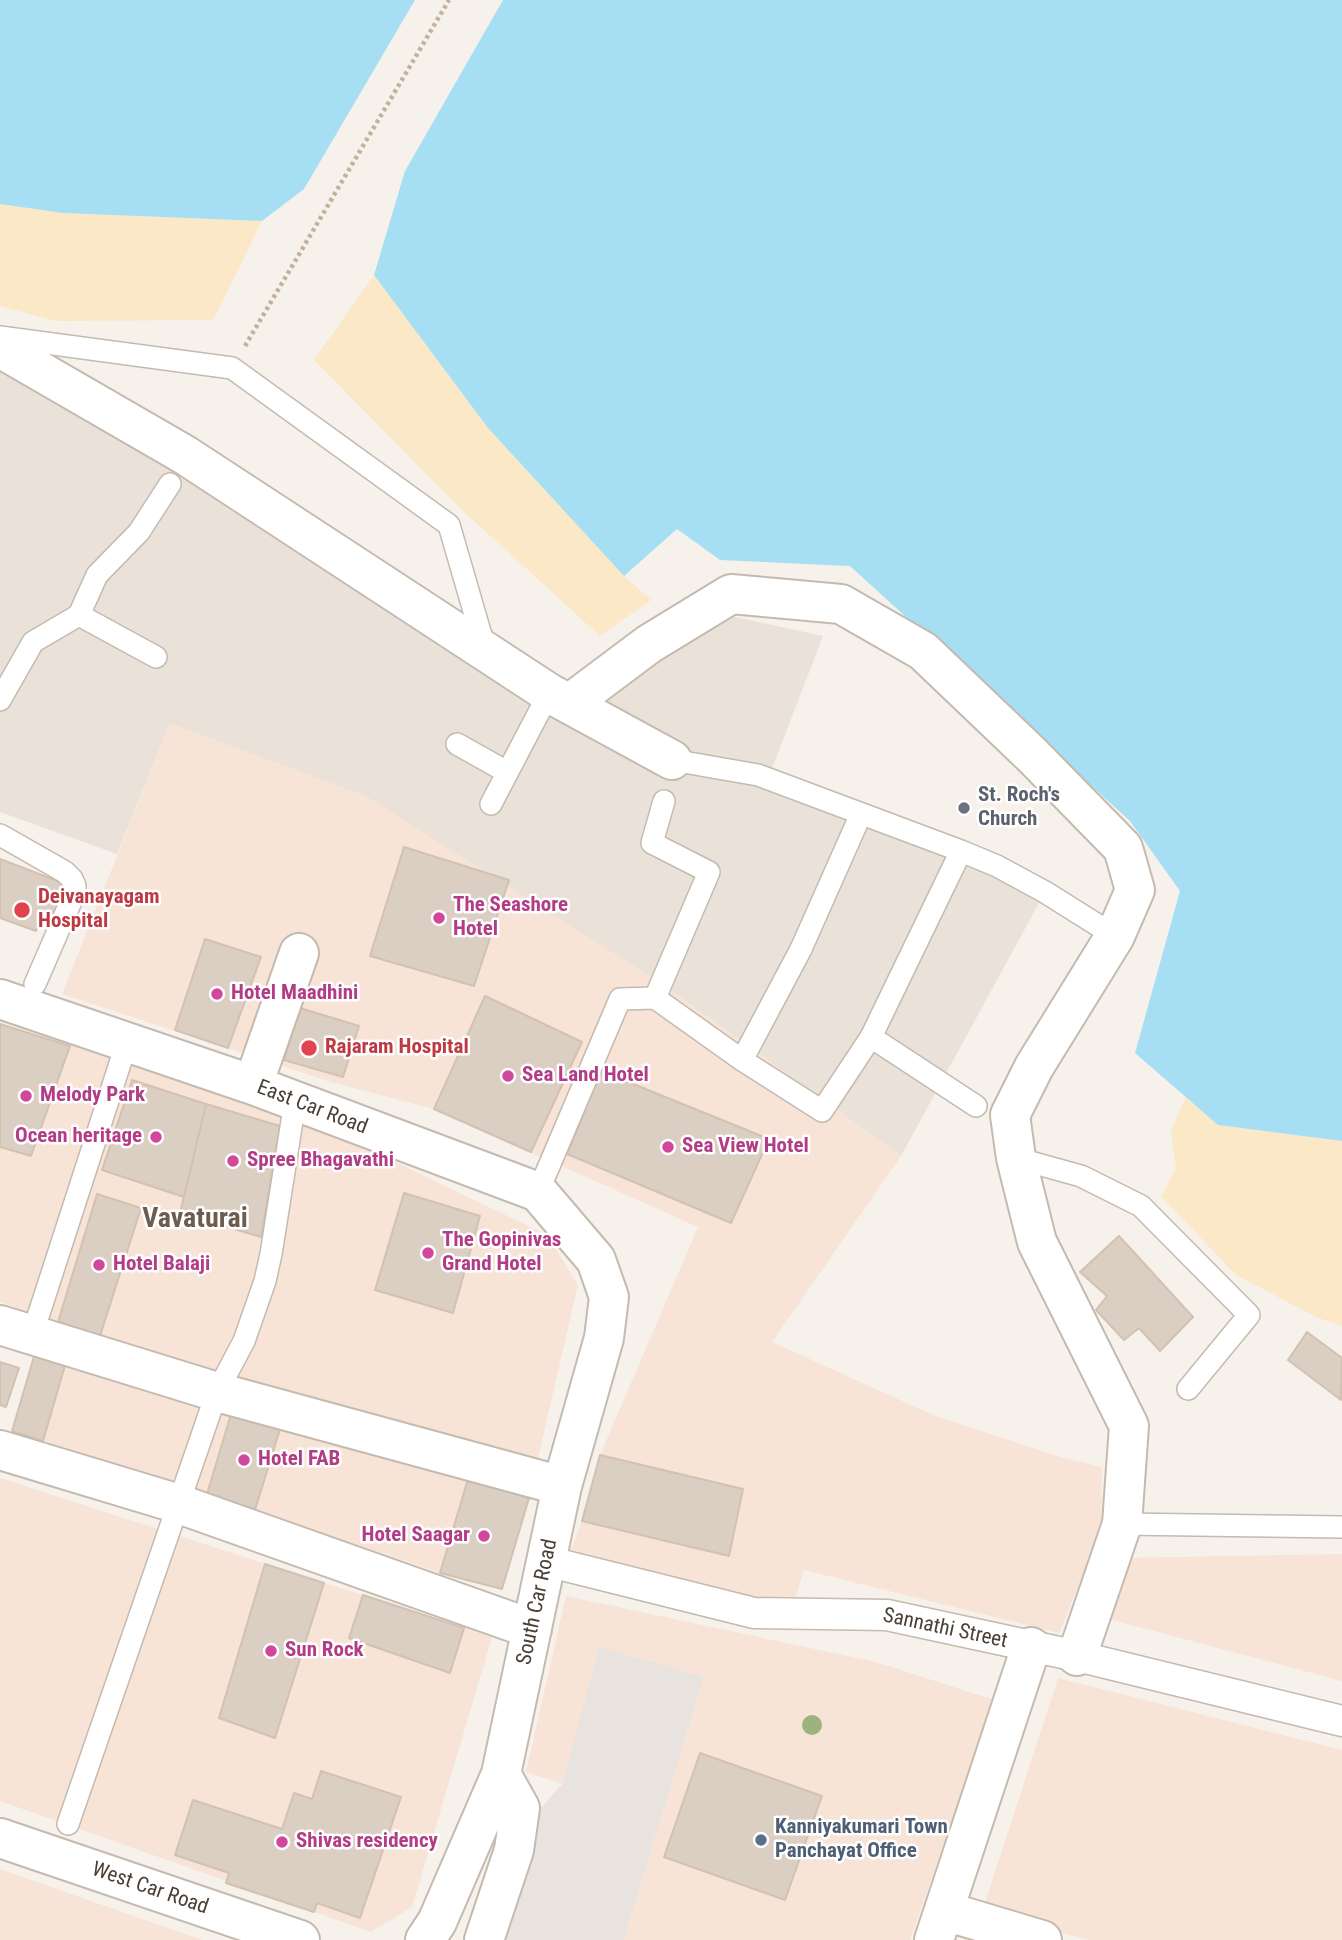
<!DOCTYPE html>
<style>
body{margin:0}
canvas{display:block;background:#f6f1ea}
</style>
<canvas width="1342" height="1940"></canvas>
<script>
const context = document.querySelector('canvas').getContext('2d');
context.lineJoin = 'round';
function fillPath(path, color) {
  context.fillStyle = color;
  context.fill(path, 'evenodd');
}
function toPath(rows) {
  const path = new Path2D();
  for (const r of rows) {
    path.moveTo(r[0], r[1]);
    for (let i = 2; i < r.length; i += 2) path.lineTo(r[i], r[i + 1]);
  }
  return path;
}
function stroke(path, color, width, dash) {
  context.strokeStyle = color;
  context.lineWidth = width;
  context.lineCap = dash ? 'butt' : 'round';
  context.setLineDash(dash || []);
  context.stroke(path);
}
function write(font, color, halo, rows, align = 'center') {
  context.font = font + ' "Roboto Condensed",sans-serif';
  context.lineWidth = 5;
  context.setLineDash([]);
  context.textBaseline = 'middle';
  context.strokeStyle = halo;
  context.fillStyle = color;
  for (const [text, x, y, turn = 0] of rows) {
    context.save();
    context.translate(x, y);
    context.rotate((+turn || 0) * Math.PI / 180);
    context.textAlign = isNaN(turn) ? turn : align;
    if (halo) context.strokeText(text, 0, 0);
    context.fillText(text, 0, 0);
    context.restore();
  }
}
const residential = toPath([
 [0,348,549,693,726,615,823,636,768,779,1045,892,901,1156,659,982,170,723,117,854,0,812]
]);
const commercial = toPath([
 [170,723,366,796,659,982,901,1156,772,1342,933,1415,1063,1458,1102,1467,1101,1531,1059,1633,804,1570,792,1608,571,1550,582,1521,600,1455,698,1227,434,1109,331,1082,62,994],
 [0,1024,306,1119,547,1235,578,1285,538,1458,220,1376,0,1302],
 [35,1353,529,1498,502,1589,440,1573,255,1510,12,1431],
 [0,1478,492,1637,412,1907,371,1932,0,1801],
 [1342,1554,1342,1681,1109,1619,1126,1558],
 [566,1596,876,1662,994,1700,910,1940,624,1940,704,1677,599,1648,562,1784,526,1772],
 [1058,1678,1342,1750,1342,1940,1090,1940,982,1912],
 [0,1869,202,1940,0,1940]
]);
const industrial = toPath([
 [599,1647,704,1677,624,1940,501,1940,541,1808,562,1784]
]);
const sand = toPath([
 [0,204,63,213,262,221,213,320,56,321,0,306],
 [374,275,488,428,624,576,651,600,600,636,461,509,314,360],
 [1186,1097,1218,1125,1342,1141,1342,1326,1316,1317,1236,1275,1161,1196,1176,1169,1171,1130]
]);
const water = toPath([
 [0,0,415,0,304,189,262,221,63,213,0,204],
 [503,0,1342,0,1342,1141,1218,1125,1135,1053,1180,891,1130,821,850,566,720,560,677,529,624,576,488,428,374,275,405,171]
]);
const building = toPath([
 [404,847,509,880,474,986,370,956,404,847],
 [0,859,68,885,55,917,43,913,36,931,0,918,0,859],
 [205,939,261,957,228,1048,175,1030,205,939],
 [485,996,582,1042,531,1152,434,1109,485,996],
 [300,1008,359,1026,343,1077,284,1060,300,1008],
 [0,1024,70,1046,31,1156,0,1147,0,1024],
 [601,1071,769,1139,731,1223,567,1154,601,1071],
 [132,1080,206,1104,184,1197,102,1170,132,1080],
 [206,1104,280,1126,261,1237,180,1213,206,1104],
 [404,1193,480,1216,453,1313,375,1290,404,1193],
 [97,1194,141,1208,100,1336,58,1322,97,1194],
 [1119,1236,1193,1317,1160,1351,1139,1328,1124,1340,1096,1310,1107,1296,1080,1272,1119,1236],
 [1307,1332,1342,1358,1341,1400,1288,1360,1307,1332],
 [35,1353,66,1362,43,1441,12,1431,35,1353],
 [0,1362,19,1368,6,1407,0,1405,0,1362],
 [232,1411,281,1426,255,1510,207,1494,232,1411],
 [600,1455,743,1489,729,1556,582,1521,600,1455],
 [468,1479,529,1498,502,1589,440,1573,468,1479],
 [265,1564,324,1583,275,1738,219,1718,265,1564],
 [363,1595,464,1628,450,1673,349,1638,363,1595],
 [700,1753,822,1796,785,1900,664,1857,700,1753],
 [321,1771,401,1797,360,1918,317,1903,314,1912,226,1883,229,1873,175,1855,193,1800,282,1829,294,1793,312,1799,321,1771]
]);
const path = toPath([
 [245,346,449,0]
]);
const service = toPath([
 [0,337,232,368,449,525,485,649],
 [79,615,97,575,139,532,170,484],
 [0,700,33,642,79,615,156,657],
 [457,744,507,772],
 [672,760,758,775,961,851,997,866,1045,892,1115,936],
 [491,804,549,693],
 [0,835,65,872,72,879,75,886,75,892,35,984],
 [655,998,709,872,652,843,664,801],
 [871,1037,961,851],
 [742,1060,801,949,861,814],
 [1016,1158,1081,1176,1141,1206,1249,1315,1188,1389],
 [538,1192,620,999,655,998,742,1060,822,1111,871,1037,976,1106],
 [32,1335,127,1042],
 [1122,1524,1342,1527],
 [68,1824,217,1392,244,1341,265,1281,271,1254,295,1102]
]);
const pedestrian = toPath([
 [546,1561,754,1613,887,1615,1077,1656,1342,1721]
]);
const minor = toPath([
 [0,348,185,455,549,693,672,760],
 [569,704,649,644,731,594,841,604,923,651,1032,755,1123,848,1135,890,1115,936,1034,1067,1010,1115,1016,1158,1037,1242,1129,1426,1122,1524,1077,1656],
 [0,999,253,1085,538,1192,596,1260,609,1297,604,1338,562,1486,501,1774,520,1808,514,1850,484,1940],
 [253,1085,299,953],
 [0,1325,217,1392,562,1486],
 [0,1450,179,1504,532,1629],
 [0,1838,300,1940],
 [945,1911,1042,1940],
 [425,1940,437,1922,501,1774],
 [934,1940,1031,1647]
]);
const trees = [
 [812,1725]
];
const markers = [
 [964,808,7,"#6b7280"],
 [22,910,9,"#e0444e"],
 [439,918,7,"#d1479c"],
 [217,994,7,"#d1479c"],
 [309,1048,9,"#e0444e"],
 [508,1076,7,"#d1479c"],
 [26,1096,7,"#d1479c"],
 [156,1137,7,"#d1479c"],
 [668,1147,7,"#d1479c"],
 [233,1161,7,"#d1479c"],
 [428,1253,7,"#d1479c"],
 [99,1265,7,"#d1479c"],
 [244,1460,7,"#d1479c"],
 [484,1536,7,"#d1479c"],
 [271,1651,7,"#d1479c"],
 [761,1840,7,"#5c6f8a"],
 [282,1842,7,"#d1479c"]
];
const worshipNames = [
 ["St. Roch's",978,796],
 ["Church",978,820]
];
const healthNames = [
 ["Deivanayagam",38,898],
 ["Hospital",38,922],
 ["Rajaram Hospital",325,1048]
];
const hotelNames = [
 ["The Seashore",453,906],
 ["Hotel",453,930],
 ["Hotel Maadhini",231,994],
 ["Sea Land Hotel",522,1076],
 ["Melody Park",40,1096],
 ["Ocean heritage",142,1137,"right"],
 ["Sea View Hotel",682,1147],
 ["Spree Bhagavathi",247,1161],
 ["The Gopinivas",442,1241],
 ["Grand Hotel",442,1265],
 ["Hotel Balaji",113,1265],
 ["Hotel FAB",258,1460],
 ["Hotel Saagar",470,1536,"right"],
 ["Sun Rock",285,1651],
 ["Shivas residency",296,1842]
];
const streetNames = [
 ["East Car Road",312,1108,21],
 ["South Car Road",538,1602,-78],
 ["Sannathi Street",945,1629,12],
 ["West Car Road",150,1889,19]
];
const serviceNames = [
 ["Kanniyakumari Town",775,1828],
 ["Panchayat Office",775,1852]
];
const districtNames = [
 ["Vavaturai",195,1220]
];
fillPath(residential, '#eae2d8');
fillPath(commercial, '#f7e4d6');
fillPath(industrial, '#e8e3df');
fillPath(sand, '#fae8c6');
fillPath(water, '#a6dff4');
fillPath(building, '#dbcec2');
stroke(building, '#d3c1b2', 2);
stroke(service, '#c5baaf', 24);
stroke(pedestrian, '#c5baaf', 33);
stroke(minor, '#c5baaf', 42);
stroke(path, '#c4b19d', 4.5, [3.5, 3.5]);
stroke(service, '#fff', 21);
stroke(pedestrian, '#fff', 30);
stroke(minor, '#fff', 38);
context.fillStyle = '#9db37f';
for (const [x, y] of trees) {
  context.beginPath();
  context.arc(x, y, 10, 0, 2 * Math.PI);
  context.fill();
}
for (const [x, y, r, color] of markers) {
  const dot = new Path2D();
  dot.arc(x, y, r, 0, 2 * Math.PI);
  context.fillStyle = color;
  context.fill(dot);
  stroke(dot, '#fff', 2.5);
}
write('bold 21px', '#5b616d', '#fff', worshipNames, 'left');
write('bold 21px', '#be3a42', '#fff', healthNames, 'left');
write('bold 21px', '#b23c85', '#fff', hotelNames, 'left');
write('21px', '#4a4038', '#fff', streetNames);
write('bold 21px', '#4e5e75', '#fff', serviceNames, 'left');
write('bold 28px', '#6e5d4e', '#fff', districtNames);
</script>
